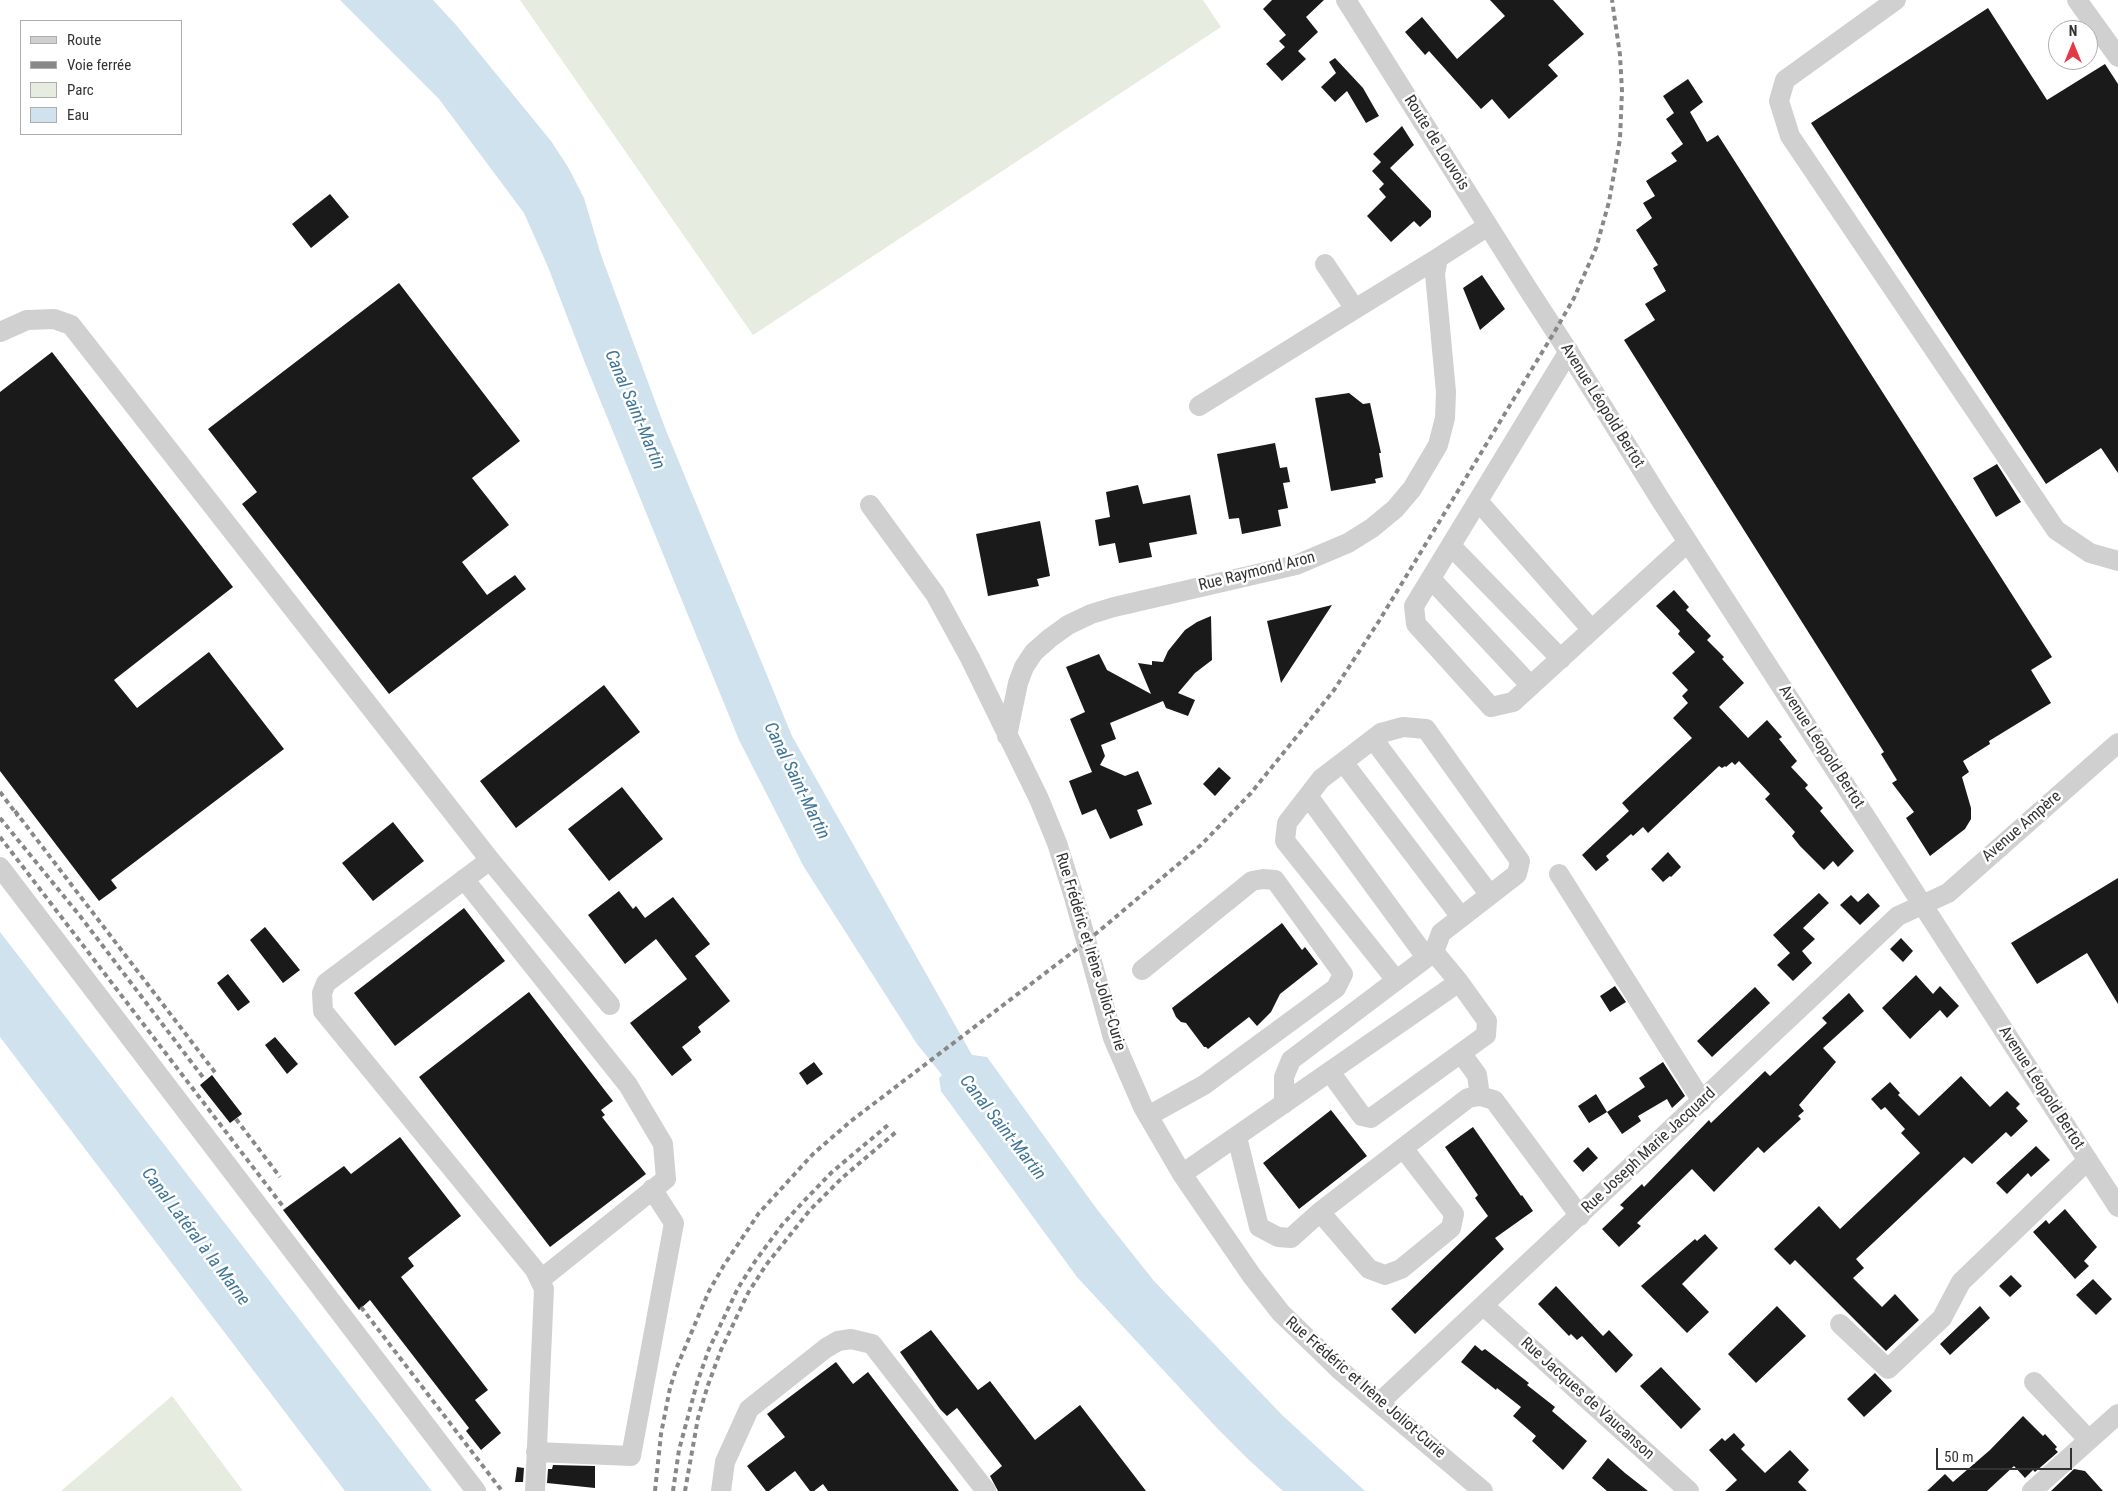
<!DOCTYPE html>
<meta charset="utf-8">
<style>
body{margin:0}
#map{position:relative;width:2118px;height:1491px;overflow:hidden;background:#fff;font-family:"Roboto Condensed",sans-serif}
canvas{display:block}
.legend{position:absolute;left:20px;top:20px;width:162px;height:115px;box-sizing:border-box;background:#fff;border:1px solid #adadad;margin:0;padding:6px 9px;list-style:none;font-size:15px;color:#333}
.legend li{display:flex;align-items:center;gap:10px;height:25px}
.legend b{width:25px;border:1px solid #adadad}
.north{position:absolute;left:2048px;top:20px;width:50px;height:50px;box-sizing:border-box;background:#fff;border:1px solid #adadad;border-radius:50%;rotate:0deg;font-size:14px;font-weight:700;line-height:20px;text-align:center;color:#333}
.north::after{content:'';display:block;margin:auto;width:18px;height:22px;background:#e63946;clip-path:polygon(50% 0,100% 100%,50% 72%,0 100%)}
.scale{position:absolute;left:1936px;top:1448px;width:136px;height:22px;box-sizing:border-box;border:2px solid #333;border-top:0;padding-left:6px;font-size:15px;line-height:18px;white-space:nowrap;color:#333;-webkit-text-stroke:4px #fff;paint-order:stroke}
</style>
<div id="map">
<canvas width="2118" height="1491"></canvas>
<ul class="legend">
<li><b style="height:6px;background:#d0d0d0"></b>Route</li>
<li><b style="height:6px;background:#888"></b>Voie ferrée</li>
<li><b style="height:14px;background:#e6ecdf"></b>Parc</li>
<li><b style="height:14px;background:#cfe2ee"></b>Eau</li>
</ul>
<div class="north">N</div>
<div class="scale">50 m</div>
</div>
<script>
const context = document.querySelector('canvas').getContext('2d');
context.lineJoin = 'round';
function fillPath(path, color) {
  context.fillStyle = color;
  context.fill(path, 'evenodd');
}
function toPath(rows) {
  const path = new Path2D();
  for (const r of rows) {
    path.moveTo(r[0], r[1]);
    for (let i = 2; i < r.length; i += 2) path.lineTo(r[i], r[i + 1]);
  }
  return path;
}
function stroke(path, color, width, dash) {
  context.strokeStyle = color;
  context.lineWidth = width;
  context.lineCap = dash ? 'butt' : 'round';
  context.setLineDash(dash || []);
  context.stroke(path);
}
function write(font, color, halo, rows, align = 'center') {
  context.font = font + ' "Roboto Condensed",sans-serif';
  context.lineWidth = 5;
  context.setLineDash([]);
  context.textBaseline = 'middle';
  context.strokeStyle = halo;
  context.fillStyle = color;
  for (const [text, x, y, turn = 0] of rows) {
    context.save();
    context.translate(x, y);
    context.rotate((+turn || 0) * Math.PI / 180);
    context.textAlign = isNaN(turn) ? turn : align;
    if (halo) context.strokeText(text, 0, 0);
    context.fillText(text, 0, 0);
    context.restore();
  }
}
const green = toPath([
 [520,0,1203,0,1221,27,753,335],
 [172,1396,243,1491,61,1491]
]);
const water = toPath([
 [340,0,433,0,457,26,551,141,568,167,584,198,601,255,665,428,792,736,972,1055,987,1057,1096,1208,1154,1281,1282,1415,1365,1491,1283,1491,1249,1460,1216,1427,1077,1277,941,1091,939,1078,942,1075,917,1044,804,867,739,740,587,368,548,267,524,213,439,99],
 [0,932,431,1490,432,1491,345,1491,0,1037]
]);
const building = toPath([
 [1272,0,1324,0,1306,17,1318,32,1298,51,1306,59,1282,81,1266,64,1285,47,1279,41,1286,35,1263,9],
 [1490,0,1553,0,1584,34,1548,65,1558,76,1509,119,1492,99,1481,109,1429,51,1425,55,1405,32,1422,17,1457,59,1505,16],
 [1988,8,2047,100,2105,64,2118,84,2118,473,2101,448,2046,484,1811,123],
 [1335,58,1363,88,1379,116,1366,123,1347,91,1335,102,1321,87,1336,73,1329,62],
 [1688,79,1703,102,1690,112,1707,142,1718,135,2052,657,2031,670,2051,703,1989,741,1990,744,1963,761,1969,772,1962,777,1971,808,1971,819,1965,829,1930,856,1906,818,1914,812,1892,783,1897,780,1881,754,1884,752,1624,340,1655,320,1645,304,1666,291,1653,268,1658,265,1636,230,1652,218,1643,203,1655,196,1646,181,1677,161,1671,153,1683,144,1666,119,1674,113,1663,96],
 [1402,126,1414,145,1390,168,1431,211,1431,217,1420,227,1414,221,1391,242,1367,216,1386,197,1379,189,1384,184,1372,171,1381,162,1373,154],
 [330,194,349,217,311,248,292,224],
 [1482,275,1505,309,1480,330,1463,288],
 [399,283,520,441,472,478,509,525,462,562,487,595,515,575,526,589,389,694,242,504,257,492,208,429],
 [52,352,233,587,114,680,137,708,209,652,284,749,111,880,117,888,99,901,0,771,0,392],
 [1349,393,1363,404,1370,403,1381,453,1379,453,1383,477,1375,479,1376,483,1331,491,1315,398],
 [1275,443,1280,468,1287,467,1290,482,1283,483,1288,508,1278,510,1281,526,1242,534,1239,518,1229,519,1217,454],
 [1997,464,2021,502,1996,517,1973,478],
 [1138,485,1143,504,1190,495,1197,534,1149,543,1152,557,1119,563,1115,543,1099,546,1095,520,1110,517,1106,492],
 [1040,521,1050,576,1037,579,1039,586,988,596,976,534],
 [1674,590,1689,607,1686,610,1711,636,1707,640,1724,657,1722,659,1744,683,1719,707,1748,738,1767,720,1782,737,1779,739,1797,761,1791,767,1808,785,1805,788,1823,808,1820,811,1854,851,1838,867,1833,861,1824,870,1800,846,1792,836,1795,832,1765,799,1770,794,1739,761,1735,765,1732,762,1726,767,1725,766,1722,768,1719,766,1648,833,1643,827,1633,836,1631,834,1606,856,1609,860,1596,871,1582,855,1629,811,1622,803,1692,738,1673,718,1688,703,1682,696,1688,690,1672,673,1695,652,1678,634,1680,631,1656,606],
 [1332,605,1281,683,1267,621],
 [1211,616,1212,660,1195,673,1178,693,1195,700,1188,716,1166,708,1163,701,1110,723,1116,739,1101,745,1105,756,1100,765,1125,776,1138,771,1152,804,1137,810,1143,825,1110,839,1096,809,1082,815,1069,781,1092,772,1070,719,1085,712,1066,667,1099,654,1107,670,1151,694,1138,663,1152,665,1152,661,1163,662,1168,651,1185,630,1197,622],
 [604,685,640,732,516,828,480,781],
 [1219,767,1231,778,1215,796,1203,784],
 [622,787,663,839,609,881,568,829],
 [393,822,424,861,373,901,342,863],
 [1668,852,1681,867,1671,877,1670,876,1663,882,1651,869],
 [2118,878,2118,1004,2087,953,2037,984,2011,943],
 [619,891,633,909,636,906,645,918,673,897,710,944,695,956,730,1001,698,1027,701,1032,682,1047,692,1060,672,1076,630,1023,687,979,656,939,625,964,588,915],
 [1819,893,1829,903,1803,928,1815,939,1802,951,1812,963,1793,981,1777,965,1790,953,1773,935],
 [1868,893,1880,906,1860,925,1840,905,1851,895,1858,902],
 [464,908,505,961,395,1046,354,993],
 [1282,923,1302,950,1305,947,1318,964,1280,994,1271,1012,1257,1026,1249,1017,1208,1049,1206,1047,1204,1047,1186,1023,1181,1022,1176,1017,1172,1008],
 [265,927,300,970,283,983,250,940],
 [1901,938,1913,951,1903,962,1890,949],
 [228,974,250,1002,238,1011,217,983],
 [1916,975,1933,994,1940,986,1959,1006,1947,1018,1940,1010,1910,1039,1882,1008],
 [1615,986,1626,1002,1610,1012,1600,996],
 [1755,987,1770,1003,1712,1057,1697,1041],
 [529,992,613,1101,601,1110,605,1115,602,1117,646,1174,550,1247,419,1077],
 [1849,993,1864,1011,1823,1048,1836,1062,1799,1105,1804,1111,1798,1116,1801,1119,1764,1153,1758,1147,1714,1192,1692,1169,1637,1223,1641,1226,1619,1247,1602,1229,1624,1208,1620,1205,1642,1184,1644,1187,1709,1120,1711,1123,1765,1071,1770,1076,1827,1023,1822,1018],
 [275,1037,298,1064,287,1074,265,1045],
 [814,1062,823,1074,807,1085,799,1073],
 [1663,1062,1685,1096,1672,1108,1667,1099,1638,1116,1641,1121,1622,1134,1607,1112,1645,1087,1639,1078],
 [212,1075,242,1114,230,1123,200,1085],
 [1961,1076,1990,1107,2007,1091,2020,1104,2016,1108,2028,1121,2011,1137,2006,1132,1972,1164,1964,1157,1856,1259,1864,1268,1853,1278,1882,1307,1895,1294,1919,1320,1886,1351,1795,1260,1790,1265,1774,1249,1819,1206,1840,1229,1920,1153,1901,1133,1905,1129,1885,1107,1881,1110,1871,1099,1890,1082,1900,1093,1898,1095,1919,1116],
 [1596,1094,1607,1112,1589,1123,1578,1106],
 [1331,1110,1367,1156,1299,1209,1263,1163],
 [1473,1127,1521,1196,1522,1195,1533,1211,1495,1238,1504,1249,1415,1334,1391,1309,1488,1216,1475,1198,1478,1195,1445,1147],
 [400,1137,461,1216,408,1258,414,1266,401,1277,488,1390,475,1400,501,1433,481,1450,466,1431,469,1428,370,1300,359,1310,283,1210,344,1166,351,1174],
 [2036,1146,2050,1160,2031,1177,2028,1173,2007,1194,1996,1183],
 [1588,1147,1598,1158,1583,1172,1573,1161],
 [2065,1209,2097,1247,2084,1261,2089,1266,2075,1279,2033,1232,2046,1220,2049,1224],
 [1705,1234,1718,1248,1682,1284,1709,1312,1687,1333,1641,1286,1695,1239,1697,1241],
 [2011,1275,2022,1286,2010,1297,1999,1286],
 [2093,1279,2112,1299,2096,1315,2076,1295],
 [1556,1286,1603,1336,1609,1330,1633,1355,1616,1373,1582,1336,1577,1340,1571,1334,1569,1336,1538,1304],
 [1777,1306,1806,1336,1756,1383,1728,1354],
 [1980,1306,1990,1318,1950,1355,1940,1344],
 [931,1330,978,1390,990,1381,1035,1440,1080,1405,1146,1491,998,1491,990,1476,1002,1466,957,1408,947,1416,940,1409,900,1352],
 [1475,1345,1482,1351,1485,1349,1529,1383,1527,1385,1555,1407,1552,1411,1587,1441,1563,1470,1532,1441,1536,1436,1513,1416,1521,1407,1497,1388,1496,1390,1461,1362],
 [836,1362,853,1384,868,1372,959,1491,828,1491,823,1484,814,1491,810,1491,795,1471,769,1491,766,1491,747,1466,785,1437,767,1414],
 [1661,1367,1701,1409,1681,1429,1640,1386],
 [1875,1373,1892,1391,1864,1417,1847,1399],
 [2023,1416,2043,1436,2045,1434,2057,1447,2055,1449,2058,1452,2035,1472,2033,1470,2025,1478,2014,1466,1987,1491,1927,1491,1945,1474,1953,1482,1990,1450],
 [1734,1433,1745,1445,1741,1449,1765,1473,1790,1450,1809,1470,1798,1482,1807,1491,1725,1491,1737,1480,1709,1450,1722,1438,1725,1441],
 [1608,1458,1625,1473,1648,1491,1607,1491,1592,1478],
 [553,1465,595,1466,595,1488,547,1483,548,1469,552,1469],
 [517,1467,524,1468,523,1482,515,1482],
 [2074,1469,2085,1471,2103,1491,2051,1491]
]);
const minor = toPath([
 [1346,0,1526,286,1572,357,1660,499,2118,1207],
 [1896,0,1785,80,1779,101,1790,136,2056,530,2090,553,2118,561],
 [2077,0,2118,57],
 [1325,264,1355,309,1438,258],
 [0,332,27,320,54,319,71,325,490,860,326,983,322,993,323,1011,535,1270,544,1289,535,1491],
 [1569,351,1414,606,1416,624,1491,707,1513,702,1688,542],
 [1199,406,1355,309],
 [1478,501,1592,630],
 [870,505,935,594,970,658,1039,799,1057,843,1074,897,1113,1038,1143,1107,1182,1174,1252,1276,1281,1313,1341,1371,1483,1491],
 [1451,546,1561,659],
 [1431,579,1531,686],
 [1007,736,1018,683,1024,667,1034,652,1050,638,1068,625,1091,614,1114,607,1296,565,1348,543,1372,528,1395,509,1412,489,1438,445,1445,418,1446,392,1435,274,1438,258,1488,226],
 [1373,739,1490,895],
 [1343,762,1461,917],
 [1308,796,1426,957],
 [490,860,610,1005],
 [0,867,476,1491],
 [1559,874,1702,1101],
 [464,879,628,1085,663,1144,666,1179,540,1280],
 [1142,970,1252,881,1263,879,1275,880,1343,974,1336,988,1204,1085,1148,1116],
 [1396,980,1285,841,1287,823,1321,779,1381,733,1403,727,1426,729,1520,861,1517,874,1441,933,1434,952],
 [1461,1053,1477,1075,1480,1096],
 [1284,1104,1284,1077,1291,1060,1434,952,1459,982],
 [1237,1137,1259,1227,1278,1237,1291,1238,1320,1212],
 [1403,1148,1454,1214,1451,1228,1401,1269,1385,1275,1369,1269,1320,1212,1403,1148,1468,1098,1480,1096,1494,1100,1580,1216],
 [1182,1174,1459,982,1487,1021,1486,1035,1371,1118,1362,1116,1330,1072],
 [1484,1306,1689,1491],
 [1840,1324,1888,1369,1942,1318,1961,1282,2088,1160],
 [2034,1382,2088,1439],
 [1380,1402,1898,916,1948,893,2118,743],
 [536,1452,631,1456,674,1223,652,1189],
 [721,1491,725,1462,749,1409,826,1348,838,1341,851,1339,872,1344,986,1491],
 [2032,1491,2118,1414]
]);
const rail = toPath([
 [0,792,18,816],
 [15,811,217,1075],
 [0,818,80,916,205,1080],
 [0,837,285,1209],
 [236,1119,280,1177],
 [361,1307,502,1491],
 [655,1491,661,1434,670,1388,676,1369,709,1291,724,1265,759,1213,813,1154,851,1121,1086,942,1201,845,1251,793,1306,725,1334,690,1379,621,1555,331,1574,298,1596,248,1609,202,1620,139,1622,91,1620,55,1612,0],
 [673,1491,679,1450,697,1383,709,1349,738,1288,756,1260,782,1225,803,1202,832,1172,888,1125],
 [685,1491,698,1418,708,1385,721,1350,748,1293,766,1265,810,1210,842,1178,896,1132]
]);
const streetNames = [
 ["Route de Louvois",1436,143,58],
 ["Avenue Léopold Bertot",1602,406,58],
 ["Rue Raymond Aron",1257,572,-14],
 ["Avenue Léopold Bertot",1821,747,57],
 ["Avenue Ampère",2022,827,-41],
 ["Rue Frédéric et Irène Joliot-Curie",1090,952,73],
 ["Avenue Léopold Bertot",2041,1088,57],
 ["Rue Joseph Marie Jacquard",1649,1151,-43],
 ["Rue Frédéric et Irène Joliot-Curie",1365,1388,41],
 ["Rue Jacques de Vaucanson",1587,1399,42]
];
const waterNames = [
 ["Canal Saint-Martin",634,410,67],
 ["Canal Saint-Martin",796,781,64],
 ["Canal Saint-Martin",1002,1128,52],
 ["Canal Latéral à la Marne",195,1237,53]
];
fillPath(green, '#e6ecdf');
fillPath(water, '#cfe2ee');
fillPath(building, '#1a1a1a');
stroke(minor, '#d0d0d0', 20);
stroke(rail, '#888', 4, [5, 4]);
write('16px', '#333', '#fff', streetNames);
write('italic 18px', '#3f7597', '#fff', waterNames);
</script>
